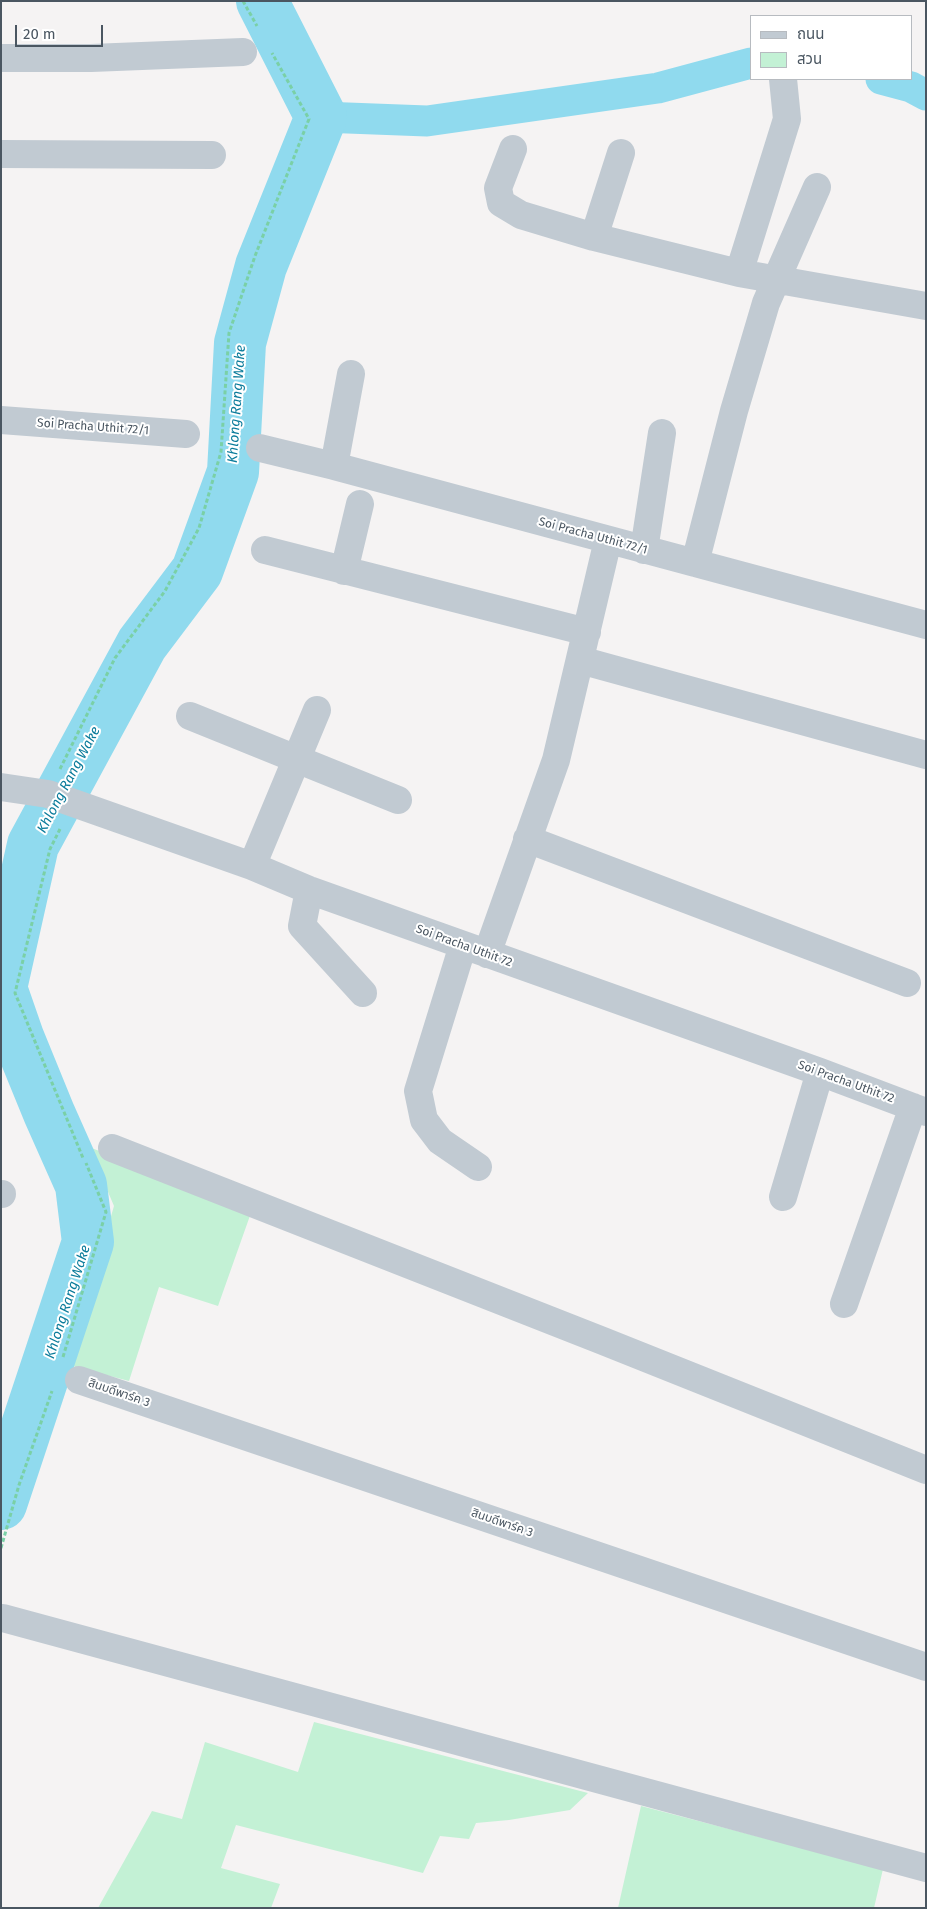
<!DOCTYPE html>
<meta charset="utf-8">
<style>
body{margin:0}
#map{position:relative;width:927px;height:1909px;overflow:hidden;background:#f5f3f3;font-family:"Fira Sans","Noto Sans Thai",sans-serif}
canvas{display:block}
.frame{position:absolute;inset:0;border:2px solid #4a5661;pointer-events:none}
.legend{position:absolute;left:750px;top:15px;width:162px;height:65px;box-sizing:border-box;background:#fff;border:1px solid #b7bbc0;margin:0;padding:6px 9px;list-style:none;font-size:15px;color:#4a5661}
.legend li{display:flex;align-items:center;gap:10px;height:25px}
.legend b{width:25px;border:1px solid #b7bbc0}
.scale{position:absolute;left:15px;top:25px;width:88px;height:22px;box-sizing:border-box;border:2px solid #4a5661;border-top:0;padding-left:6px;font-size:15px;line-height:18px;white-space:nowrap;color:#4a5661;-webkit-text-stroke:4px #fff;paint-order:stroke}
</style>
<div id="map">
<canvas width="927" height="1909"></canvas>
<div class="frame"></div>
<ul class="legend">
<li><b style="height:6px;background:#c1cad2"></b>ถนน</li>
<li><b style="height:14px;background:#c3f1d5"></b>สวน</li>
</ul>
<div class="scale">20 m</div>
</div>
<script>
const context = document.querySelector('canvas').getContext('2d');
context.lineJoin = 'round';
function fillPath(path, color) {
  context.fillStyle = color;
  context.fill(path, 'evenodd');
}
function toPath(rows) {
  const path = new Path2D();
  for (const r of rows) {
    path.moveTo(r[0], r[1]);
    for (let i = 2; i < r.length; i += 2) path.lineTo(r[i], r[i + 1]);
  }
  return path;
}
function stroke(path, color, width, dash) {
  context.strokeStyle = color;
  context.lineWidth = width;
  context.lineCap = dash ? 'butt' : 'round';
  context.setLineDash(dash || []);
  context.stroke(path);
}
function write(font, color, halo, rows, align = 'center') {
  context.font = font + ' "Fira Sans","Noto Sans Thai",sans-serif';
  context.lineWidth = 4;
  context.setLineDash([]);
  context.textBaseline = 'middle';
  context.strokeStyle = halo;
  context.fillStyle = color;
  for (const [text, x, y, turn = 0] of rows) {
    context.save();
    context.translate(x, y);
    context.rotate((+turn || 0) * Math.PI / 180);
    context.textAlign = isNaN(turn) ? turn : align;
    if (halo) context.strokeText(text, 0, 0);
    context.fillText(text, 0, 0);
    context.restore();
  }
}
const green = toPath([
 [89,1147,252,1210,218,1306,159,1287,129,1381,68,1365,114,1206],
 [314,1722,588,1793,570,1810,509,1820,476,1823,469,1839,440,1836,423,1873,236,1825,221,1868,280,1884,271,1908,98,1908,152,1811,182,1819,205,1742,298,1772],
 [641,1806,883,1869,874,1908,618,1908]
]);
const canal = toPath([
 [881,79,911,87,926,95],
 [321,117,427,121,658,88,751,63]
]);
const river = toPath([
 [1,988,33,845,142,644,197,571,233,472,240,343,261,266,321,117,262,1],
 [1,988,18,1037,49,1113,81,1185,88,1242,1,1504]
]);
const path = toPath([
 [243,1,257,26],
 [60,769,115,658,165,591,199,528,221,452,229,333,255,256,309,119,272,53],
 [60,829,50,849,15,993,83,1158],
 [63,1357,106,1212,86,1163],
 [1,1548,19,1485,52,1391]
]);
const minor = toPath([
 [1,58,91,58,243,52],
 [513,149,498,188,501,203,521,215,594,237,739,273,926,306],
 [1,154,212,155],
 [594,237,621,153],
 [739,273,787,119,783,79],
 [1,420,186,434],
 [260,448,334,466,926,625],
 [334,466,351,374],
 [265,550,587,632],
 [644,550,662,433],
 [695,563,734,411,766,303,817,187],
 [344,571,360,504],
 [580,660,926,755],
 [190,716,398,800],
 [1,787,48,794,252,866,309,890,820,1072,926,1112],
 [527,839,907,983],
 [252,866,317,710],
 [309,890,302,926,363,993],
 [463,945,418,1091,424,1120,440,1141,478,1167],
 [487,954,556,760,608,540],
 [112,1148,603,1341,926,1470],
 [1,1194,2,1194],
 [783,1197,820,1072],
 [844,1304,913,1107],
 [79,1380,926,1667],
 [3,1618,926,1868]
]);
const streetNames = [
 ["Soi Pracha Uthit 72/1",93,427,4],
 ["Soi Pracha Uthit 72/1",593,536,15],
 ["Soi Pracha Uthit 72",464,946,20],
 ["Soi Pracha Uthit 72",846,1082,20],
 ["สินบดีพาร์ค 3",119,1393,19],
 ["สินบดีพาร์ค 3",502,1523,19]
];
const waterNames = [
 ["Khlong Rang Wake",237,404,-86],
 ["Khlong Rang Wake",69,780,-62],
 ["Khlong Rang Wake",68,1302,-72]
];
fillPath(green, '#c3f1d5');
stroke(canal, '#90daee', 31);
stroke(river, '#90daee', 52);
stroke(path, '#7ad0a6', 3, [4, 2.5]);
stroke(minor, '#c1cad2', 28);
write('12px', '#4a5661', '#fff', streetNames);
write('italic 14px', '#0c7c9b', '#fff', waterNames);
</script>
